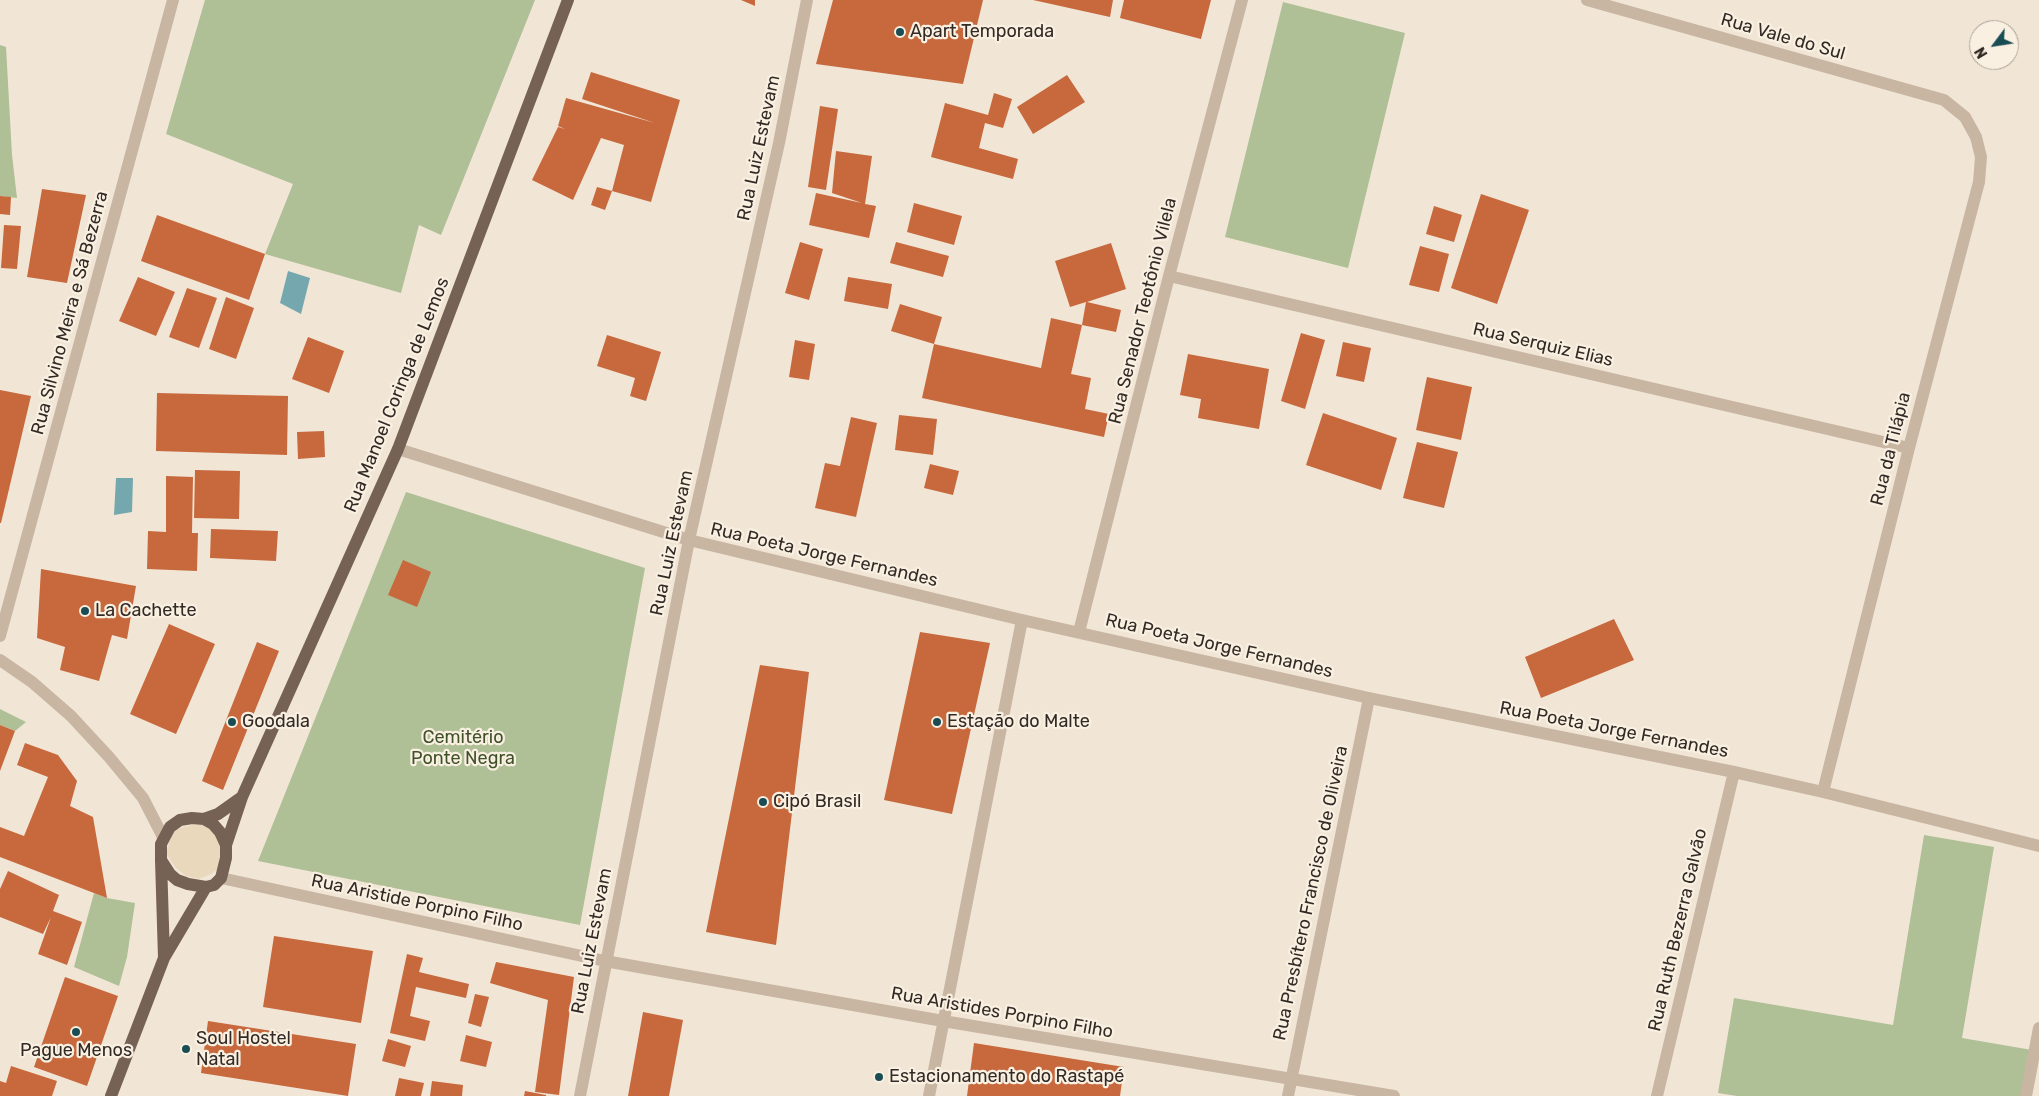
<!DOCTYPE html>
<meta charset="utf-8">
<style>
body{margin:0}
#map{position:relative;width:2039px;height:1096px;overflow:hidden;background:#f1e6d6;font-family:Rubik,sans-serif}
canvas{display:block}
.north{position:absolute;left:1969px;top:20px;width:50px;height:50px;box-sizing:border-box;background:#f9f0e2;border:1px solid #aaa196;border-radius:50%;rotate:239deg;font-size:14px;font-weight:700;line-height:20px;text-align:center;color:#332a25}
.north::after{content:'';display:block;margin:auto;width:18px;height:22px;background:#1a4c54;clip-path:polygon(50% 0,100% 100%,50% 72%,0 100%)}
</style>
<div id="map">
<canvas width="2039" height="1096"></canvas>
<div class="north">N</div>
</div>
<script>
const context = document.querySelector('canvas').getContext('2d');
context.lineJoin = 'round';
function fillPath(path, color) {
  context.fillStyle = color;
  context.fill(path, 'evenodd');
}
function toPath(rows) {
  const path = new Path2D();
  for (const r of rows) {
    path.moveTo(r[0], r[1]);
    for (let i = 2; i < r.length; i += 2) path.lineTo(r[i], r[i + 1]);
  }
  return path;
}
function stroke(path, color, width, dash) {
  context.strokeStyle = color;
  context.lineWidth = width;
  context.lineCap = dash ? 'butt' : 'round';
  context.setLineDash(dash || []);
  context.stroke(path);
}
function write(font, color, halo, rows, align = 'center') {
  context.font = font + ' Rubik,sans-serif';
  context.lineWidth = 4.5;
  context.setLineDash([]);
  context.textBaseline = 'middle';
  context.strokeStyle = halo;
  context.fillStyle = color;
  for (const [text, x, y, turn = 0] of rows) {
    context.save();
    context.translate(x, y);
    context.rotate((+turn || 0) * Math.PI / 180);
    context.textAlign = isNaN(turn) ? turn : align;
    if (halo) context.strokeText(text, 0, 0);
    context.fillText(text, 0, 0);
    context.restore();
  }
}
const green = toPath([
 [205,0,535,0,441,235,419,225,401,293,265,254,293,184,166,134],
 [1283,2,1405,33,1348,268,1225,237],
 [0,45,6,47,12,155,17,198,0,196],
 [406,492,645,568,580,925,258,861],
 [0,709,26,722,15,731,0,725],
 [1924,835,1994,847,1962,1038,2032,1050,2024,1096,1737,1096,1718,1093,1734,998,1893,1025],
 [94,893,107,898,135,903,127,957,119,986,74,967]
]);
const plaza = toPath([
 [198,823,211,829,222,844,219,868,211,874,199,879,186,876,175,867,166,853,170,840,175,830]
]);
const water = toPath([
 [288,271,310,278,301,314,280,303],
 [116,478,133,478,132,512,114,515]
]);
const building = toPath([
 [741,0,755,0,755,6],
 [833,0,983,0,963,84,816,64],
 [1033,0,1113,0,1110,17],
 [1124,0,1211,0,1201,39,1120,18],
 [591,72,680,100,651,202,612,191,624,145,601,138,573,200,532,180,558,127,565,129,558,126,566,98,655,123,582,99],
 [1067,75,1085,102,1033,134,1017,107],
 [994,93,1012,99,1003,128,985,123,979,148,1018,159,1013,179,931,157,945,103,988,115],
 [820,106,838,109,826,190,808,187],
 [836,151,872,156,865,204,876,206,869,238,809,225,816,193,862,203,832,193],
 [597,187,612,191,605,210,591,205],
 [42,189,86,195,67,283,27,277],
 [1481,194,1529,210,1497,304,1451,288],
 [0,196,11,197,10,215,0,214],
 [914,203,962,216,954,245,907,232],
 [1434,206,1462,215,1454,242,1426,234],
 [157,215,265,254,249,300,141,261],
 [4,225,21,226,17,269,1,268],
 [800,242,823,249,809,300,785,293],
 [896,242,949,256,943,277,890,263],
 [1111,243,1126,289,1087,302,1121,310,1116,332,1082,325,1086,302,1070,307,1055,261],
 [1420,246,1449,254,1439,292,1409,285],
 [138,277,175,292,156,336,119,321],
 [848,277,892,284,888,309,844,301],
 [187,288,217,298,199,348,169,337],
 [226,297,254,308,236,359,209,349],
 [900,304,942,317,934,344,891,331],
 [1051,318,1082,325,1071,374,1091,378,1085,409,1109,414,1104,437,922,398,934,344,1041,368],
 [1301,333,1325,340,1305,409,1281,401],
 [607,335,661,352,646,401,630,396,635,378,597,366],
 [308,337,344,351,329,393,292,379],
 [795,340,815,344,809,380,789,377],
 [1343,342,1371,348,1364,382,1336,376],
 [1188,354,1269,369,1259,429,1198,418,1201,399,1180,395],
 [1427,377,1472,387,1461,440,1416,430],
 [0,390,31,396,1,523,0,523],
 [157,393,288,396,287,455,156,451],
 [1323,413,1397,438,1381,490,1306,465],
 [899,415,937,419,933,455,895,450],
 [851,417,877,423,856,517,815,508,825,463,840,466],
 [324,431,325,457,298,459,297,432],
 [1417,442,1458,452,1444,508,1403,498],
 [930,464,959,471,953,495,924,488],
 [195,470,240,471,239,519,194,518],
 [166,476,193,477,192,533,198,533,197,571,147,569,148,531,166,532],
 [211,529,278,531,276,561,210,558],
 [403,560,431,572,417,607,388,595],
 [41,569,136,586,127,639,112,635,99,681,60,670,65,647,37,638],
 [1614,619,1634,660,1541,698,1525,657],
 [169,624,215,644,176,734,130,714],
 [920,632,990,643,952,814,884,800],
 [257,642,279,651,223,790,202,781],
 [760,665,809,672,776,945,706,932],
 [0,725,15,731,0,771],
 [25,743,58,755,77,781,70,806,93,817,107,898,0,857,0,827,24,836,48,777,17,765],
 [8,871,59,895,53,911,82,922,67,965,38,954,51,917,43,934,0,917,0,889],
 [274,936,373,951,361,1023,263,1007],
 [407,954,423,958,419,972,469,984,466,998,416,987,410,1016,430,1021,425,1041,390,1033],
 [496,962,574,977,559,1095,535,1092,548,1000,490,983],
 [65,977,118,996,87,1086,34,1067],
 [475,994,489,997,481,1027,468,1023],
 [643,1012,683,1020,669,1096,628,1096],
 [208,1021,356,1044,348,1096,201,1073],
 [466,1035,492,1042,486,1067,460,1061],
 [388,1039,411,1046,405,1067,382,1061],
 [974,1043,1124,1067,1120,1096,967,1096],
 [11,1066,57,1081,52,1096,0,1096,0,1081,6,1083],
 [399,1078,424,1083,421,1096,395,1096],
 [432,1081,463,1085,462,1096,430,1096],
 [525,1091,546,1095,546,1096,524,1096]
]);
const minor = toPath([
 [1587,0,1944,100,1965,117,1976,137,1981,157,1979,182,1909,448,1823,792],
 [1169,276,1909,448],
 [398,449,689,540,1022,620,1369,698,1734,772,1823,792,2039,846],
 [1079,632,1169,276,1242,0],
 [0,636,173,0],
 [0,660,32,682,71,716,109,757,143,798,163,837],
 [221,878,605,961,943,1021,1394,1096],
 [580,1096,689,540,779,143,807,0],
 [929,1096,1022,620],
 [1288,1096,1369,698],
 [1657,1096,1734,772],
 [2026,1096,2039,1028]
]);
const major = toPath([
 [192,818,204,819,213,824,220,832,226,845,226,858,221,878,214,885,206,887,188,884,177,880,170,874,161,860,161,844,170,827,180,820,192,818],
 [204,819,218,814,242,797],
 [226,845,242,797,398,449,568,0],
 [164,958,206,887],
 [111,1096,164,958,161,860]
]);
const markers = [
 [900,32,5,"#1a4c54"],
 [85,611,5,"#1a4c54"],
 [232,722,5,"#1a4c54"],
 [937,722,5,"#1a4c54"],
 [763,802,5,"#1a4c54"],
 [76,1032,5,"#1a4c54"],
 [186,1049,5,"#1a4c54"],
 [879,1077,5,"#1a4c54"]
];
const poiNames = [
 ["Apart Temporada",910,32],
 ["La Cachette",95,611],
 ["Goodala",242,722],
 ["Estação do Malte",947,722],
 ["Cipó Brasil",773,802],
 ["Soul Hostel",196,1039],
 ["Natal",196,1060],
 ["Pague Menos",76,1051,"center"],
 ["Estacionamento do Rastapé",889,1077]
];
const streetNames = [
 ["Rua Vale do Sul",1783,37,16],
 ["Rua Luiz Estevam",759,148,-78],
 ["Rua Senador Teotônio Vilela",1143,311,-76],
 ["Rua Silvino Meira e Sá Bezerra",70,313,-75],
 ["Rua Serquiz Elias",1543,345,13],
 ["Rua Manoel Coringa de Lemos",397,395,-68],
 ["Rua da Tilápia",1891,449,-76],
 ["Rua Luiz Estevam",672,543,-78],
 ["Rua Poeta Jorge Fernandes",824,555,13],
 ["Rua Poeta Jorge Fernandes",1219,646,13],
 ["Rua Poeta Jorge Fernandes",1614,730,11],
 ["Rua Presbítero Francisco de Oliveira",1311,893,-78],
 ["Rua Aristide Porpino Filho",417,903,12],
 ["Rua Ruth Bezerra Galvão",1678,930,-77],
 ["Rua Luiz Estevam",592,941,-79],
 ["Rua Aristides Porpino Filho",1002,1013,10]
];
const parkNames = [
 ["Cemitério",463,738],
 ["Ponte Negra",463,759]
];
fillPath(green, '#afbf96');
fillPath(plaza, '#e9d8bc');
fillPath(water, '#75a7ae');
fillPath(building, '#c7683d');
stroke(minor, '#c8b6a2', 12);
stroke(major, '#756255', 12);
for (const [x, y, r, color] of markers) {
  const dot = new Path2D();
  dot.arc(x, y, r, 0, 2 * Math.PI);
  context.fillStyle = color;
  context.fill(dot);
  stroke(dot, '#f9f0e2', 2);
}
write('18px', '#332a25', '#f9f0e2', poiNames, 'left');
write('18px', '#332a25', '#f9f0e2', streetNames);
write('18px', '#3f5128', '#f9f0e2', parkNames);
</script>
